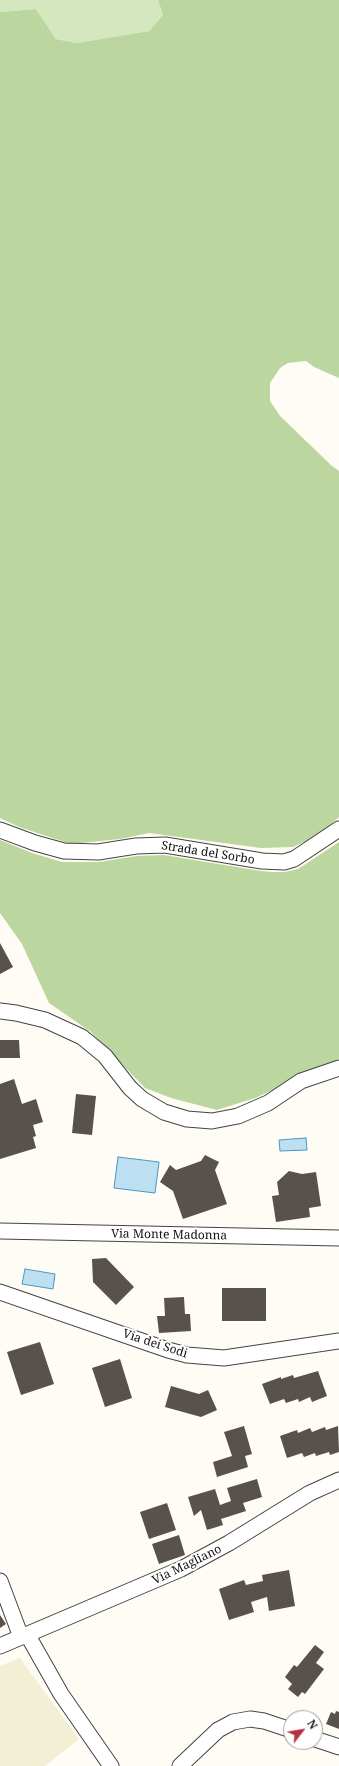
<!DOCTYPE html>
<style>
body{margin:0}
#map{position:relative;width:339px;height:1766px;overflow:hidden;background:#fefcf4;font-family:"Noto Serif",serif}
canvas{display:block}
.north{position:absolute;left:283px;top:1710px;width:40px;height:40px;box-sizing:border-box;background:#fff;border:1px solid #9f9f9f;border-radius:50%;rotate:59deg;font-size:11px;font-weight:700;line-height:16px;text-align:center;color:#101010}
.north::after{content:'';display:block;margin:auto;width:14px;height:18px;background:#b7313d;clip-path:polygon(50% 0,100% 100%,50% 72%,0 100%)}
</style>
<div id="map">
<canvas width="339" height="1766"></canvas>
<div class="north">N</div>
</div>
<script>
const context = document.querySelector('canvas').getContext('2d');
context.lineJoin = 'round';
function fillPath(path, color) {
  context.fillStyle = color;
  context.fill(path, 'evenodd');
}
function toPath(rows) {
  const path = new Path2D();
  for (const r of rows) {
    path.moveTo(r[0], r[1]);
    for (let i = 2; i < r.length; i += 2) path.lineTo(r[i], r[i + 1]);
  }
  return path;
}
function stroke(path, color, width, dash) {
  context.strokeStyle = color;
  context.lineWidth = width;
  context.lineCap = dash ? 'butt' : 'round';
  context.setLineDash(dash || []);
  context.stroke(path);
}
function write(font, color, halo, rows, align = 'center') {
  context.font = font + ' "Noto Serif",serif';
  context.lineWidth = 4;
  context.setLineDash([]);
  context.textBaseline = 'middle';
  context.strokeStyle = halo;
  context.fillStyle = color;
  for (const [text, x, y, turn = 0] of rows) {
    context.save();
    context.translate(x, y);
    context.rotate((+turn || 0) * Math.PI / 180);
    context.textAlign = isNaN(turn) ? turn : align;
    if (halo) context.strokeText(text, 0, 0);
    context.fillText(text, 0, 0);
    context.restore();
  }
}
const farmland = toPath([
 [20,1658,79,1739,45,1766,0,1766,0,1666]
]);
const green = toPath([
 [0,0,158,0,163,15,149,31,77,43,56,39,36,9,0,12]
]);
const forest = toPath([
 [158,0,339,0,339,378,314,367,306,361,288,363,280,368,270,383,270,401,280,416,332,466,339,471,339,817,321,834,293,847,261,848,149,833,120,839,71,844,19,827,0,818,0,12,36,9,56,39,77,43,149,31,163,15],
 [0,840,32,853,62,862,99,862,137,856,164,855,261,871,273,872,285,872,298,869,339,842,339,1059,255,1098,217,1110,171,1098,145,1088,91,1032,49,1003,22,944,0,913]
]);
const water = toPath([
 [306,1138,307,1150,280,1151,279,1140,306,1138],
 [118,1157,159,1162,155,1193,114,1188,118,1157],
 [25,1269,55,1274,53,1289,22,1284,25,1269]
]);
const building = toPath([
 [0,943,13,967,0,974],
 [0,1040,19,1040,20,1058,0,1058],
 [14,1079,22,1104,36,1099,43,1122,33,1125,36,1136,33,1137,36,1148,0,1159,0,1084],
 [76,1094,96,1096,92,1135,72,1133],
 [205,1155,219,1162,215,1170,227,1204,183,1219,173,1191,160,1182,170,1165,176,1170,201,1161],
 [289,1171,302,1174,316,1172,321,1206,309,1208,310,1217,276,1222,272,1196,279,1195,277,1182],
 [106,1258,134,1287,116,1305,93,1282,92,1259],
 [222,1288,266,1288,266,1321,222,1321],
 [184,1297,185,1314,190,1314,191,1331,159,1333,157,1316,165,1316,164,1298],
 [40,1342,54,1384,21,1395,7,1352],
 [120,1359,132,1398,105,1407,92,1368],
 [318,1371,327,1396,312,1402,310,1397,299,1402,298,1399,286,1403,284,1399,270,1404,262,1384,281,1377,281,1379,293,1375,294,1378],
 [171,1386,199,1394,208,1390,217,1410,201,1417,165,1407],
 [244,1426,252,1454,245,1456,248,1467,217,1477,213,1462,232,1456,224,1432],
 [338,1426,339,1452,330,1455,329,1452,316,1456,315,1453,304,1457,302,1453,287,1458,280,1436,297,1430,298,1433,310,1428,312,1432,325,1427,326,1430],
 [257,1479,262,1497,243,1503,246,1511,221,1519,223,1525,207,1530,201,1510,194,1516,188,1497,215,1489,220,1505,231,1501,227,1488],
 [167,1503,176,1530,149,1539,140,1512],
 [179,1535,185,1555,159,1564,152,1544],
 [289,1570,295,1606,269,1611,267,1597,251,1602,254,1612,229,1620,219,1589,244,1580,246,1585,263,1581,262,1575],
 [0,1615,6,1624,0,1628],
 [315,1645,324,1652,316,1663,324,1669,305,1694,302,1692,298,1697,288,1689,292,1684,285,1677,294,1665,297,1667],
 [336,1711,339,1712,339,1729,326,1724,331,1712,335,1714]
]);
const minor = toPath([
 [0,830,35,843,64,851,98,852,136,846,165,845,262,861,284,862,294,859,339,829],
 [0,1011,16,1013,45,1020,82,1037,105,1056,130,1088,142,1099,164,1112,187,1119,212,1121,238,1116,268,1103,301,1081,339,1068],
 [0,1231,339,1238],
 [0,1292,168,1350,187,1355,224,1358,339,1341],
 [0,1581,21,1637],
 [27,1634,61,1694,111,1766],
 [0,1646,181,1569,229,1543,310,1493,339,1480],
 [315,1739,339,1747],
 [180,1766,218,1730,233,1722,250,1719,264,1721,291,1730]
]);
const streetNames = [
 ["Strada del Sorbo",208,853,9],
 ["Via Monte Madonna",169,1235,1],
 ["Via dei Sodi",155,1344,18],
 ["Via Magliano",187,1565,-26]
];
fillPath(farmland, '#f3efd5');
fillPath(green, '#d5e7bf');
fillPath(forest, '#bbd79f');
fillPath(water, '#bce0f2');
stroke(water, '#4898c4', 1);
fillPath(building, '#58514d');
stroke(minor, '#434343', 17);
stroke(minor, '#fff', 15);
write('12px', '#101010', '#fff', streetNames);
</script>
